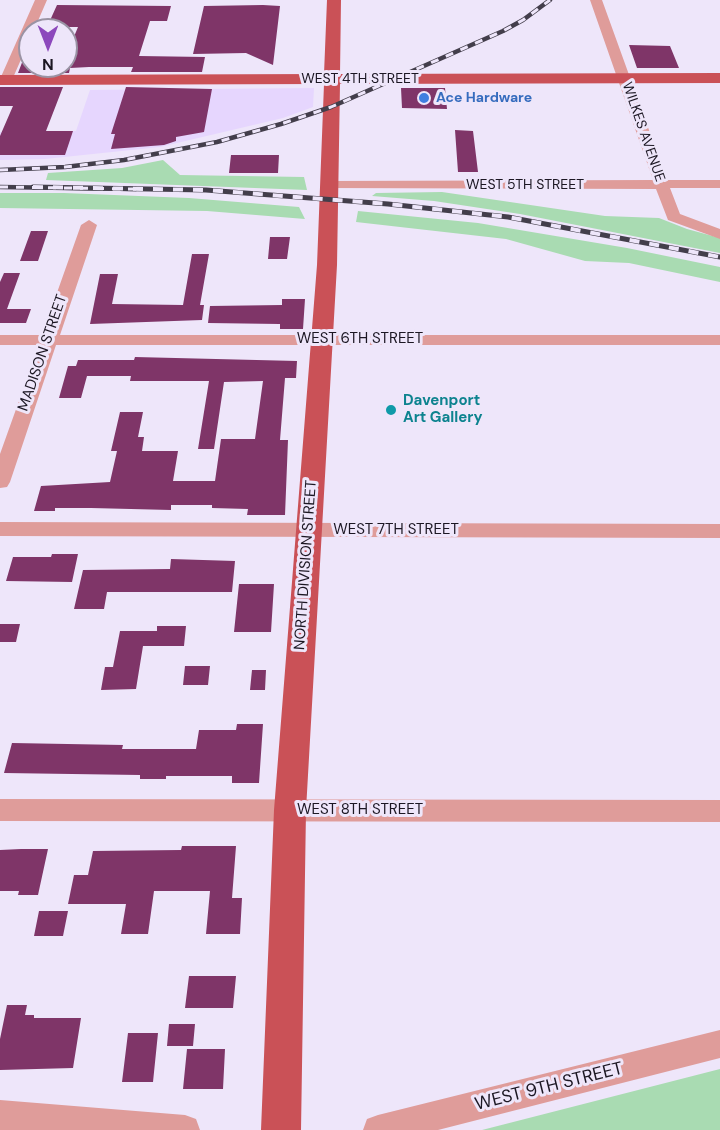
<!DOCTYPE html>
<style>
body{margin:0}
#map{position:relative;width:720px;height:1130px;overflow:hidden;background:#eee6fa;font-family:"DM Sans",sans-serif}
canvas{display:block}
.north{position:absolute;left:18px;top:18px;width:60px;height:60px;box-sizing:border-box;background:#eee6fa;border:2px solid #9a93a4;border-radius:50%;rotate:180deg;font-size:16px;font-weight:700;line-height:24px;text-align:center;color:#1c1723}
.north::after{content:'';display:block;margin:auto;width:21px;height:27px;background:#8c48bc;clip-path:polygon(50% 0,100% 100%,50% 72%,0 100%)}
</style>
<div id="map">
<canvas width="720" height="1130"></canvas>
<div class="north">N</div>
</div>
<script>
const context = document.querySelector('canvas').getContext('2d');
context.lineJoin = 'round';
function fillPath(path, color) {
  context.fillStyle = color;
  context.fill(path, 'evenodd');
}
function toPath(rows) {
  const path = new Path2D();
  for (const r of rows) {
    path.moveTo(r[0], r[1]);
    for (let i = 2; i < r.length; i += 2) path.lineTo(r[i], r[i + 1]);
  }
  return path;
}
function stroke(path, color, width, dash) {
  context.strokeStyle = color;
  context.lineWidth = width;
  context.lineCap = dash ? 'butt' : 'round';
  context.setLineDash(dash || []);
  context.stroke(path);
}
function write(font, color, halo, rows, align = 'center') {
  context.font = font + ' "DM Sans",sans-serif';
  context.lineWidth = 6;
  context.setLineDash([]);
  context.textBaseline = 'middle';
  context.strokeStyle = halo;
  context.fillStyle = color;
  for (const [text, x, y, turn = 0] of rows) {
    context.save();
    context.translate(x, y);
    context.rotate((+turn || 0) * Math.PI / 180);
    context.textAlign = isNaN(turn) ? turn : align;
    if (halo) context.strokeText(text, 0, 0);
    context.fillText(text, 0, 0);
    context.restore();
  }
}
const built = toPath([
 [314,88,313,107,283,118,160,147,45,159,0,160,0,132,76,131,90,90]
]);
const green = toPath([
 [163,160,180,175,304,177,307,190,46,180,48,173,122,168],
 [442,192,605,216,659,218,687,229,720,238,720,253,520,214,434,201,372,196,376,193],
 [0,193,64,193,189,198,299,207,305,219,207,211,0,208],
 [358,211,478,223,627,248,720,267,720,282,629,263,585,261,506,239,356,222],
 [720,1069,720,1130,482,1130]
]);
const building = toPath([
 [57,5,171,6,167,21,150,21,139,56,205,57,202,72,131,72,133,67,89,67,70,68,69,73,18,73,23,60,30,60,30,66,66,66,66,56,78,27,47,27],
 [263,5,280,6,273,65,246,53,193,54,204,6],
 [629,45,670,46,679,68,637,68],
 [0,87,63,87,46,131,73,131,65,155,0,155,0,136,13,106,0,106],
 [126,87,212,89,204,132,176,137,176,141,164,145,111,149,115,134,111,134],
 [401,88,445,88,447,109,402,108],
 [455,130,473,131,478,172,458,172],
 [231,155,279,155,278,173,229,173],
 [31,231,48,231,38,261,20,261],
 [270,237,290,237,287,259,268,259],
 [192,254,209,254,200,305,204,305,202,320,90,324,100,274,118,274,112,304,183,305],
 [4,273,20,273,7,309,31,309,26,323,0,323,0,282],
 [282,299,305,299,303,329,280,329,280,324,208,323,210,306,282,305],
 [135,357,297,361,296,378,285,378,280,440,288,440,285,515,247,515,248,509,212,508,212,505,171,505,171,510,91,508,55,508,55,511,34,511,41,486,110,482,117,451,111,451,120,412,143,412,138,437,144,437,142,451,178,451,173,481,215,481,221,439,255,439,263,381,224,382,214,449,198,449,209,381,130,381,131,376,87,376,81,398,59,398,68,366,76,366,78,360,134,360],
 [52,554,78,554,72,582,6,581,13,557,51,557],
 [171,559,235,561,232,592,107,592,104,609,74,609,83,570,170,569],
 [239,584,274,584,271,632,234,632],
 [0,624,20,624,16,642,0,642],
 [157,626,186,626,184,646,143,646,136,689,101,690,105,667,113,667,120,631,157,631],
 [185,666,210,666,208,685,183,685],
 [252,670,266,670,265,690,250,690],
 [237,724,263,724,259,783,232,783,232,776,166,776,166,779,140,779,140,775,4,773,12,743,123,745,122,749,196,749,199,730,236,730],
 [182,846,236,846,232,898,242,898,240,934,206,934,210,891,154,891,148,934,121,934,126,904,68,904,74,875,88,875,93,851,181,850],
 [21,849,48,849,38,895,18,895,19,891,0,891,0,850],
 [39,911,68,911,63,936,34,936],
 [189,976,236,976,233,1008,185,1008],
 [7,1005,27,1005,25,1015,34,1015,34,1018,81,1018,73,1068,0,1070,0,1039],
 [169,1024,195,1024,193,1046,167,1046],
 [128,1033,158,1033,153,1082,122,1082],
 [187,1049,225,1049,223,1089,183,1089]
]);
const minor = toPath([
 [35,0,47,0,34,30,30,30,30,39,12,80,6,84,1,83,0,79,35,0],
 [590,0,602,0,667,180,720,180,720,188,670,188,680,214,720,229,720,239,668,220,656,189,325,188,323,185,330,181,653,180,590,0],
 [89,220,97,225,60,335,720,335,720,345,56,345,10,482,7,487,0,488,0,454,39,345,0,345,0,335,42,335,81,225,89,220],
 [0,522,720,524,720,538,0,536,0,522],
 [0,799,720,800,720,822,0,821,0,799],
 [720,1030,720,1058,438,1130,363,1130,367,1119,378,1115,720,1030],
 [0,1100,185,1115,196,1119,200,1130,0,1130,0,1100]
]);
const major = toPath([
 [327,0,341,0,340,74,720,73,720,83,340,84,337,265,306,810,301,1130,261,1130,274,810,317,265,324,84,0,85,0,75,324,74,327,0]
]);
const railFar1 = toPath([
 [0,170,65,167,124,160,217,142,281,124,331,107,503,31,523,20,550,0],
 [0,187,136,189]
]);
const rail = toPath([
 [33,187,206,190,388,204,508,217,720,257]
]);
const markers = [
 [424,98,6,"#3f7fe0"],
 [391,410,6,"#0f9aa8"]
];
const farStreetnames = [
 ["WEST 4TH STREET",360,79],
 ["WILKES AVENUE",643,132,71],
 ["WEST 5TH STREET",525,185]
];
const farShopnames = [
 ["Ace Hardware",436,98]
];
const streetNames = [
 ["WEST 6TH STREET",360,339],
 ["MADISON STREET",43,353,-71],
 ["WEST 7TH STREET",396,530],
 ["NORTH DIVISION STREET",306,565,-86],
 ["WEST 8TH STREET",360,810]
];
const cultureNames = [
 ["Davenport",403,401],
 ["Art Gallery",403,418]
];
const nearStreetnames = [
 ["WEST 9TH STREET",549,1087,-14]
];
fillPath(built, '#e6d6fe');
fillPath(green, '#a9dbb2');
fillPath(building, '#7f3568');
fillPath(minor, '#df9c9a');
fillPath(major, '#ca5157');
stroke(railFar1, '#433e4b', 4.5);
stroke(rail, '#433e4b', 5);
stroke(railFar1, '#eee6fa', 3, [8]);
stroke(rail, '#eee6fa', 4, [10]);
for (const [x, y, r, color] of markers) {
  const dot = new Path2D();
  dot.arc(x, y, r, 0, 2 * Math.PI);
  context.fillStyle = color;
  context.fill(dot);
  stroke(dot, '#eee6fa', 2);
}
write('14px', '#1c1723', '#eee6fa', farStreetnames);
write('bold 14px', '#366cbe', '#eee6fa', farShopnames, 'left');
write('15px', '#1c1723', '#eee6fa', streetNames);
write('bold 15px', '#0d838f', '#eee6fa', cultureNames, 'left');
write('18px', '#1c1723', '#eee6fa', nearStreetnames);
</script>
